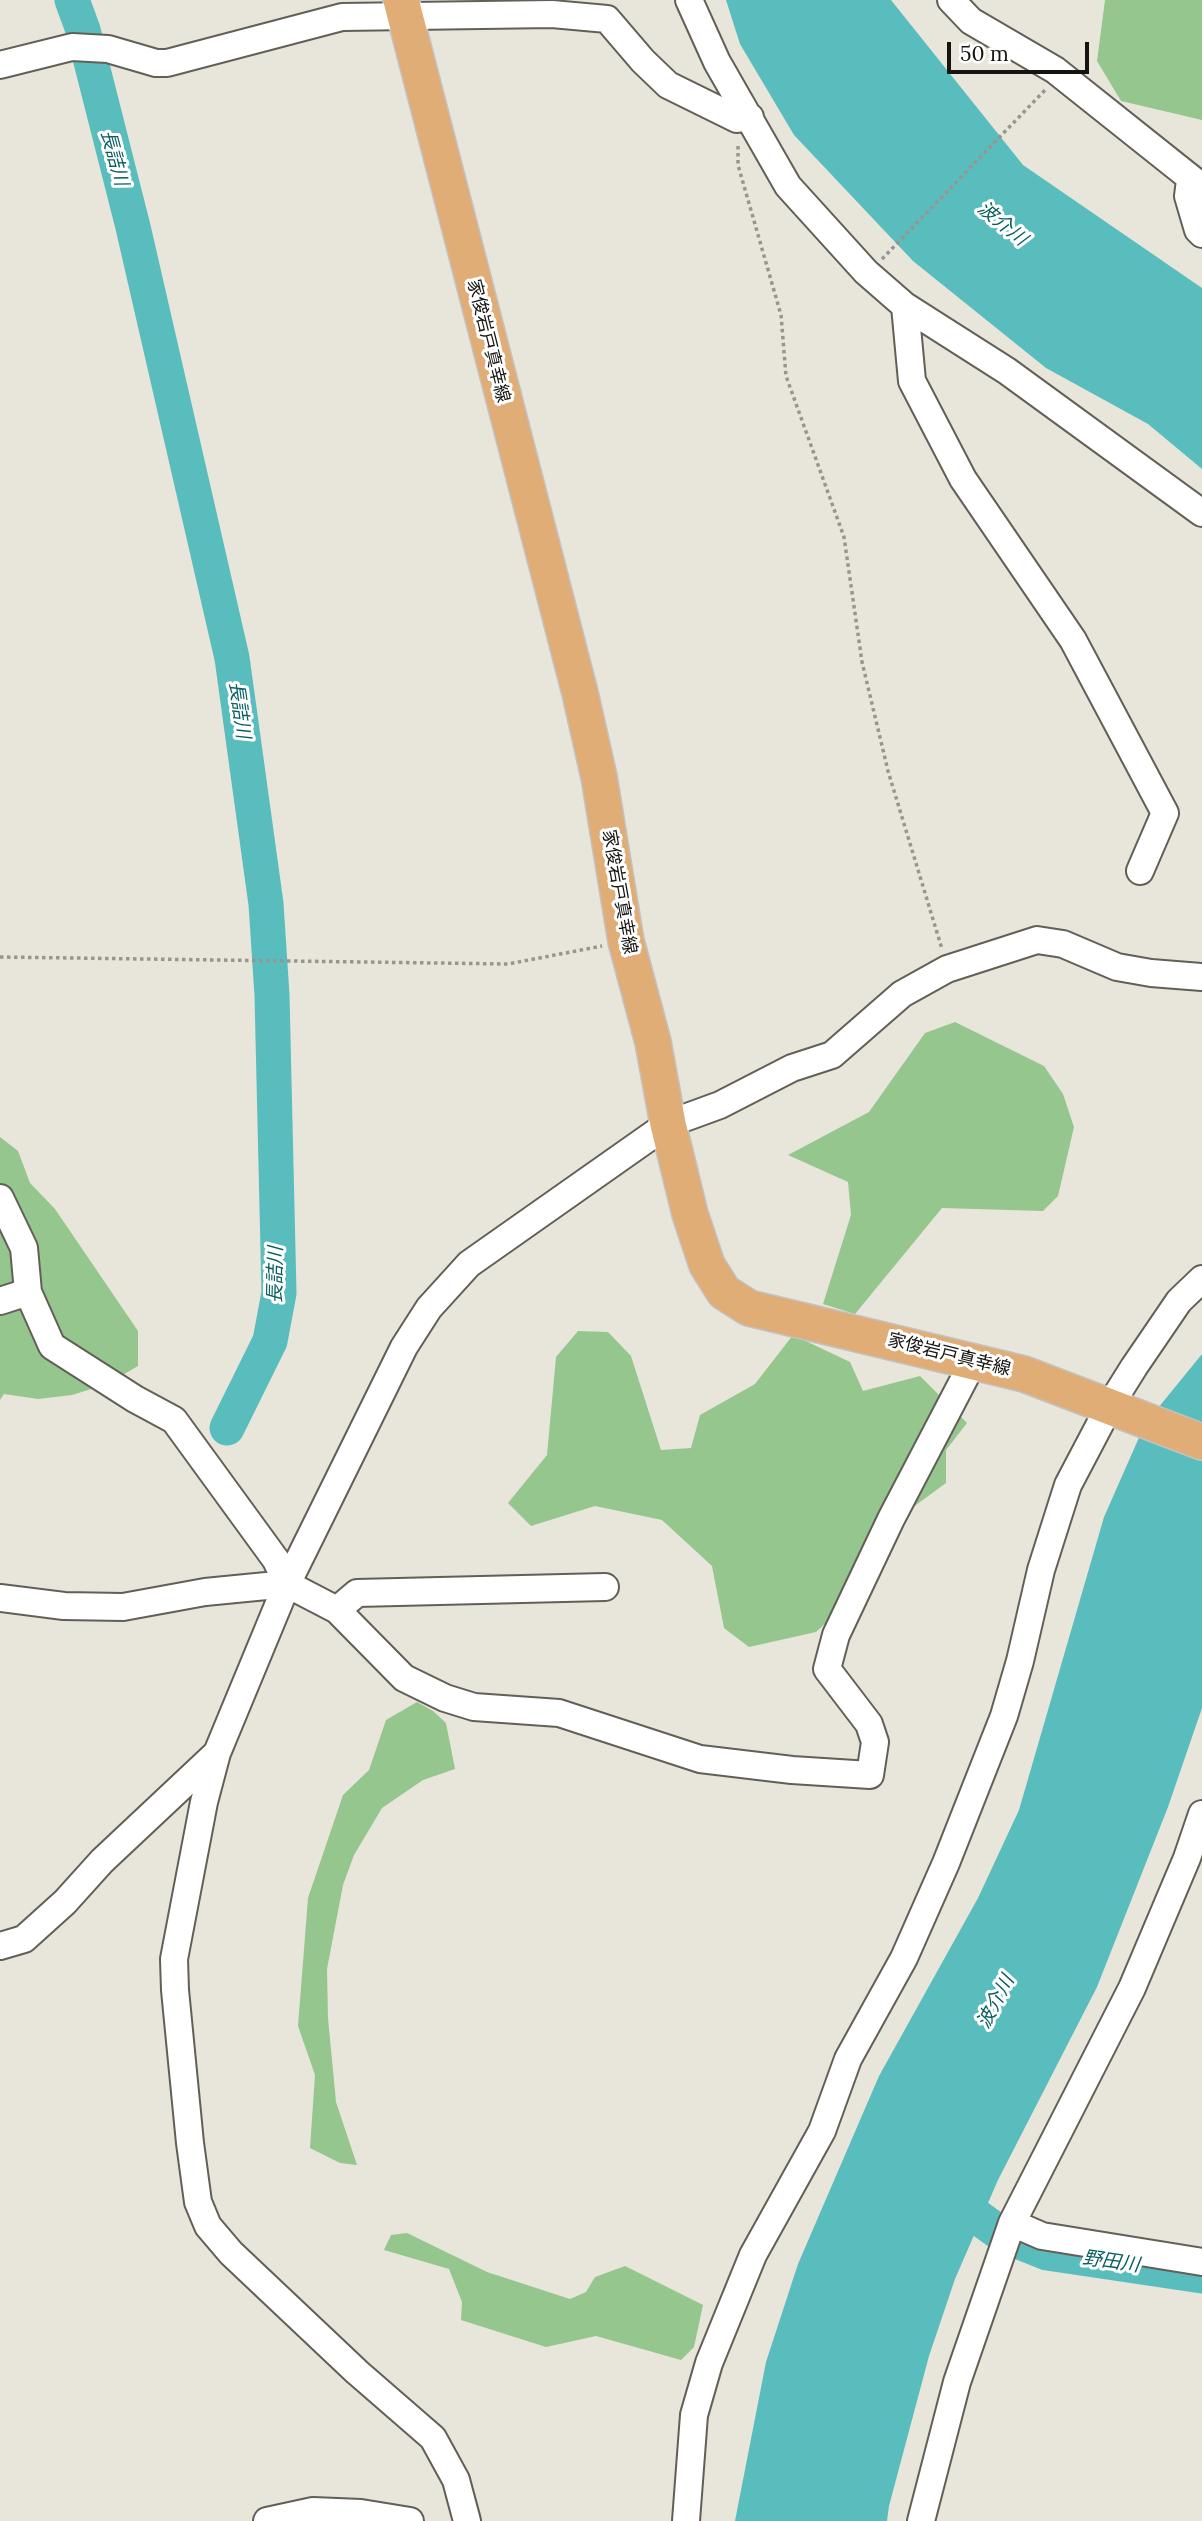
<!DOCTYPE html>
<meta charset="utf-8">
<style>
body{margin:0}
#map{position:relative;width:1202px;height:2521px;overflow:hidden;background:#e8e5db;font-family:Lora,serif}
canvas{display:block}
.scale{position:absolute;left:947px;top:42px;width:142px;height:32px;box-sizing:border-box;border:4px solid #151410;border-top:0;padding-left:9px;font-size:21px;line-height:24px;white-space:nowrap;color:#151410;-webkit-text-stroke:5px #fff;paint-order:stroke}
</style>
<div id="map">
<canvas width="1202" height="2521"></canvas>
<div class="scale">50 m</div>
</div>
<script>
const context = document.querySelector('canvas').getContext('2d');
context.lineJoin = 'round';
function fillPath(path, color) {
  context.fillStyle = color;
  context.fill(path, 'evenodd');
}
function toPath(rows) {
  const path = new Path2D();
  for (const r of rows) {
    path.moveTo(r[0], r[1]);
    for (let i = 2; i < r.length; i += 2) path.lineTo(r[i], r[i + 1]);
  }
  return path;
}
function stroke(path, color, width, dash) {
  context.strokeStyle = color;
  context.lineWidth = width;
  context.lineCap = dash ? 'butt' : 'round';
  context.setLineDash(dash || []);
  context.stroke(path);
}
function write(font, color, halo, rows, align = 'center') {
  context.font = font + ' Lora,"Noto Sans JP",serif';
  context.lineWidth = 6;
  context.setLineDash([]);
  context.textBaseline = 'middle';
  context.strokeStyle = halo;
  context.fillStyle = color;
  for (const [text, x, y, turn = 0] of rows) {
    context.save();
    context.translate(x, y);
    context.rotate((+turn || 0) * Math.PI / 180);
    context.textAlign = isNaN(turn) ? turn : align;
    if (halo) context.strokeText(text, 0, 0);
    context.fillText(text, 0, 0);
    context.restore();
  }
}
const forest = toPath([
 [1105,0,1202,0,1202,120,1121,101,1097,61],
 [955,1022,1044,1066,1063,1094,1074,1127,1058,1196,1043,1211,942,1208,855,1314,823,1304,851,1215,848,1182,788,1155,869,1112,925,1033],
 [0,1137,18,1151,30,1183,55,1209,138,1331,138,1366,107,1384,72,1395,38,1399,4,1394,0,1400],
 [578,1331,608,1332,631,1356,661,1450,691,1448,700,1415,755,1384,793,1335,850,1362,863,1391,920,1376,967,1423,946,1450,946,1483,864,1543,841,1609,816,1632,749,1647,724,1628,712,1566,662,1520,595,1506,531,1526,508,1503,547,1455,556,1357],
 [417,1702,433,1711,446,1723,455,1769,423,1780,382,1808,354,1855,343,1885,327,1969,328,2018,336,2102,357,2165,340,2163,310,2148,315,2075,298,2026,308,1898,343,1795,369,1770,386,1720],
 [407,2233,487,2272,570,2299,586,2292,595,2277,625,2266,703,2305,694,2347,681,2360,596,2336,546,2347,461,2320,462,2302,449,2269,384,2250,391,2235]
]);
const water = toPath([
 [726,0,891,0,1023,165,1202,288,1202,469,1148,424,1046,368,913,261,794,135,740,44],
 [1202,1354,1202,1708,1168,1807,1097,1987,998,2180,955,2279,929,2356,889,2506,887,2521,735,2521,766,2362,798,2264,879,2076,978,1898,1019,1810,1104,1517,1145,1424]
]);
const river = toPath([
 [72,0,83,30,133,227,232,658,266,904,272,995,279,1293,270,1341,227,1428],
 [942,2191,1001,2234],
 [1022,2243,1047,2253,1202,2276]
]);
const path = toPath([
 [738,146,738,165,781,315,786,376,844,537,862,662,888,771,942,949],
 [882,259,1047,88],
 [0,957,508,964,602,946]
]);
const minor = toPath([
 [689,0,717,62,788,186,866,272,905,306,1007,371,1202,513],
 [951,0,971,21,1055,70,1202,187],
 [0,65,72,47,108,49,156,63,167,63,342,17,552,14,607,19,643,61,668,85,737,119,750,117],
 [1190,180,1188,196,1198,230,1202,234],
 [905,306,912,381,963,479,1073,640,1165,813,1140,871],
 [0,1198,24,1248,28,1292,52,1346,135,1399,174,1420,276,1560,287,1584],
 [0,1301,28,1292],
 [0,1598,64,1606,123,1607,205,1592,287,1584,337,1610,404,1678,445,1698,474,1707,559,1713,700,1759,792,1770,870,1775,875,1742,869,1724,827,1669,836,1635,891,1519,973,1362],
 [337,1610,357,1593,605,1587],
 [0,1946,24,1939,65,1902,102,1861,217,1753],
 [1012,2223,1042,2236,1202,2262],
 [267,2521,313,2511,361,2513,410,2521],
 [467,2521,456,2480,433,2438,357,2372,231,2253,208,2226,198,2202,190,2143,175,1990,174,1959,204,1802,217,1753,287,1584,404,1347,429,1308,469,1264,668,1124,720,1105,792,1068,832,1055,902,994,947,969,1037,940,1063,944,1117,967,1151,973,1202,977],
 [686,2521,694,2415,709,2363,753,2255,822,2131,848,2059,904,1958,946,1863,1004,1716,1020,1661,1041,1570,1068,1485,1109,1407,1134,1367,1179,1301,1202,1279],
 [921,2521,957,2382,1012,2223,1132,1988,1187,1858,1202,1814]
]);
const major = toPath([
 [401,0,580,693,599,777,626,941,653,1042,668,1124,690,1214,707,1265,724,1292,749,1308,1024,1374,1202,1442]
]);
const streetNames = [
 ["家俊岩戸真幸線",488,341,76],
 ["家俊岩戸真幸線",619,892,80],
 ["家俊岩戸真幸線",949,1355,14]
];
const waterNames = [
 ["長詰川",114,158,75],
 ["波介川",1002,224,39],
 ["長詰川",239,710,82],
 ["長詰川",276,1275,-89],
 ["波介川",996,2002,-62],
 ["野田川",1111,2262,8]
];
fillPath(forest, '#95c68e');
fillPath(water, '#5abdbd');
stroke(river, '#5abdbd', 35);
stroke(minor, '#625f57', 30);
stroke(major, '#c2c2c1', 38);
stroke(path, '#98958e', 3.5, [3.5, 3.5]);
stroke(minor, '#fff', 26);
stroke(major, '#e0ad77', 35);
write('18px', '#151410', '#fff', streetNames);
write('italic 19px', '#086061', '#fff', waterNames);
</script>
